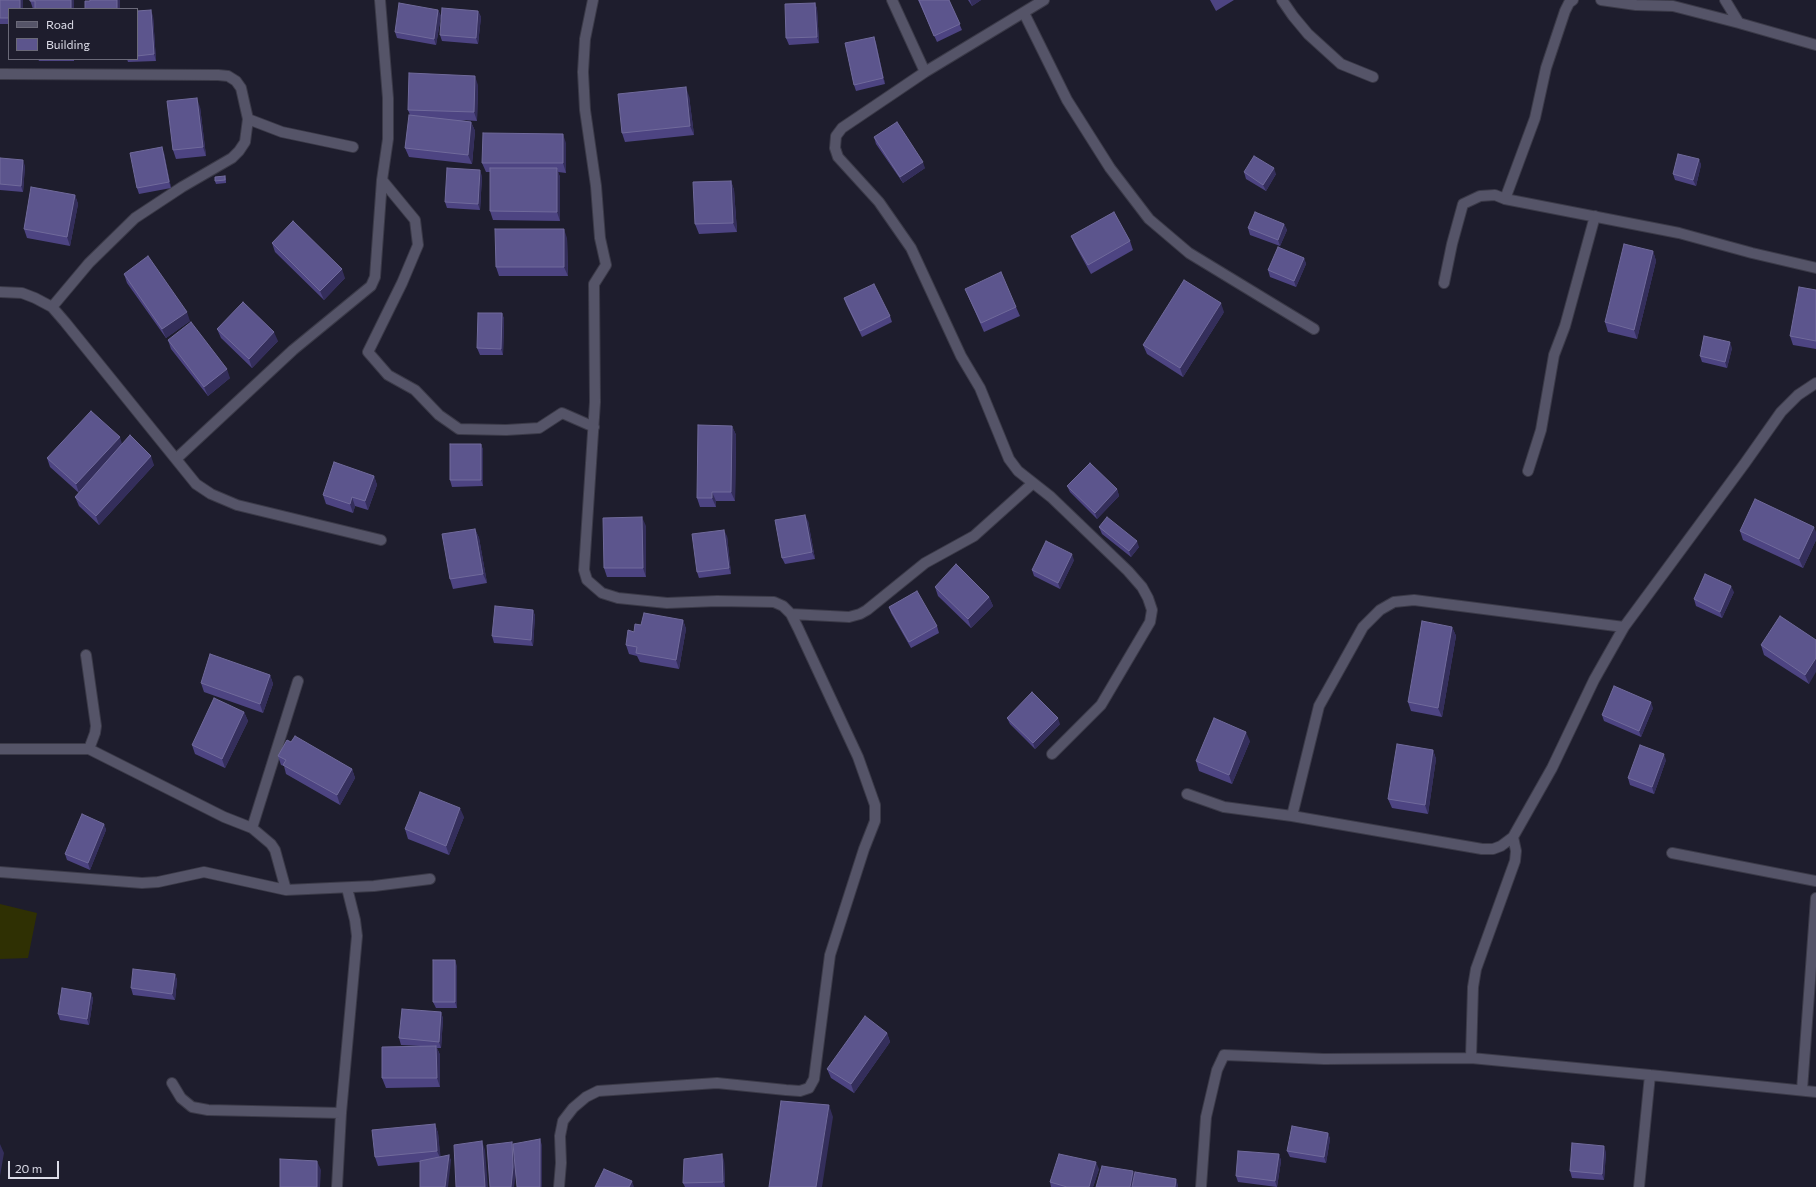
<!DOCTYPE html>
<style>
body{margin:0}
#map{position:relative;width:1816px;height:1187px;overflow:hidden;background:#1e1d2d;font-family:Commissioner,sans-serif}
canvas{display:block}
.legend{position:absolute;left:8px;top:8px;width:130px;height:52px;box-sizing:border-box;background:#1e1d2d;border:1px solid #6a6978;margin:0;padding:5px 7px;list-style:none;font-size:12px;color:#dcdce8}
.legend li{display:flex;align-items:center;gap:8px;height:20px}
.legend b{width:20px;border:1px solid #6a6978}
.scale{position:absolute;left:8px;top:1161px;width:51px;height:18px;box-sizing:border-box;border:2px solid #dcdce8;border-top:0;padding-left:5px;font-size:12px;line-height:14px;white-space:nowrap;color:#dcdce8;-webkit-text-stroke:3px #1e1d2d;paint-order:stroke}
</style>
<div id="map">
<canvas width="1816" height="1187"></canvas>
<ul class="legend">
<li><b style="height:5px;background:#555468"></b>Road</li>
<li><b style="height:11px;background:#5c558d"></b>Building</li>
</ul>
<div class="scale">20 m</div>
</div>
<script>
const context = document.querySelector('canvas').getContext('2d');
context.lineJoin = 'round';
function fillPath(path, color) {
  context.fillStyle = color;
  context.fill(path, 'evenodd');
}
function toPath(rows) {
  const path = new Path2D();
  for (const r of rows) {
    path.moveTo(r[0], r[1]);
    for (let i = 2; i < r.length; i += 2) path.lineTo(r[i], r[i + 1]);
  }
  return path;
}
function stroke(path, color, width, dash) {
  context.strokeStyle = color;
  context.lineWidth = width;
  context.lineCap = dash ? 'butt' : 'round';
  context.setLineDash(dash || []);
  context.stroke(path);
}
const green = toPath([
 [0,904,37,913,28,958,0,959]
]);
const street = toPath([
 [892,0,925,72],
 [1044,0,925,72,842,128,836,136,835,148,838,157,879,202,911,248,961,356,980,388,1009,459,1018,471,1051,497,1128,571,1142,587,1148,598,1152,610,1150,622,1101,705,1052,754],
 [1282,0,1293,16,1308,34,1341,64,1373,77],
 [1601,0,1636,5,1673,6,1739,23,1816,45],
 [1725,0,1739,23],
 [1024,13,1067,100,1110,168,1149,219,1189,253,1314,329],
 [0,74,218,75,228,76,236,81,241,88,248,119,245,142,239,151,232,158,182,187,135,218,89,263,52,307],
 [248,119,282,132,353,147],
 [382,180,415,220,418,245,402,283,368,352,388,375,415,390,439,415,459,429,506,430,539,428,562,413,594,427],
 [1505,199,1535,118,1546,68,1565,11,1569,3,1573,0],
 [1444,283,1452,244,1463,204,1480,196,1495,195,1505,199,1679,233,1752,253,1816,268],
 [0,292,22,293,35,298,52,307,65,322,196,484,211,494,237,505,381,540],
 [176,459,293,350,371,286,375,277,382,180,388,139,388,98,380,0],
 [1528,471,1541,430,1554,355,1565,326,1595,216],
 [791,614,849,617,860,614,867,610,925,563,974,536,1033,483],
 [86,655,96,726,95,733,89,749],
 [0,749,89,749,224,817,252,828,271,844,275,850,286,890],
 [1187,794,1224,807,1292,816,1482,849,1493,849,1501,846,1513,837,1552,768,1594,680,1624,627,1745,463,1781,412,1798,395,1816,383],
 [1292,816,1319,706,1363,627,1380,610,1394,602,1414,600,1624,627],
 [252,828,298,681],
 [1672,853,1816,881],
 [0,872,142,883,158,882,204,872,286,890,374,886,430,879],
 [1471,1058,1473,987,1476,969,1515,861,1516,851,1513,837],
 [172,1083,181,1098,192,1107,208,1110,341,1113],
 [1802,1090,1816,898],
 [337,1187,341,1113,357,936,355,920,347,888],
 [559,1187,561,1163,560,1136,563,1121,573,1108,586,1097,598,1091,717,1083,786,1090,800,1091,809,1088,814,1079,830,955,864,849,875,821,875,805,858,757,798,628,791,614,783,606,774,602,717,601,667,603,618,598,602,593,587,580,584,570,595,402,594,284,606,265,600,238,596,186,585,110,583,72,585,39,593,0],
 [1201,1187,1206,1117,1217,1070,1224,1055,1324,1059,1471,1058,1650,1075,1816,1092],
 [1639,1187,1650,1075]
]);
const wall = toPath([
 [0,0,23,0,23,9,9,9,9,24,0,24],
 [30,0,74,9,33,9],
 [918,0,949,0,962,30,937,42],
 [968,0,981,0,972,6],
 [1210,0,1234,0,1216,11],
 [815,3,817,9,819,43,789,45,786,38],
 [438,10,441,16,436,45,397,38,395,32],
 [137,11,153,16,156,61,128,62,127,59,137,59],
 [478,11,481,17,478,44,442,41,440,35],
 [874,37,876,43,885,84,856,91,854,85],
 [38,59,74,59,74,61,39,61],
 [478,85,477,121,461,120,471,122,475,131,472,164,409,157,405,148,410,115,408,110],
 [689,96,694,135,625,142,622,133],
 [200,107,206,156,176,159,173,150],
 [874,137,925,168,903,183,876,144],
 [566,143,566,173,558,172,560,177,560,221,493,220,490,211,490,172,486,172,482,163],
 [164,153,171,188,139,194,137,188],
 [0,158,25,166,23,192,0,190],
 [1699,159,1701,165,1696,186,1675,180,1673,174],
 [1244,172,1276,174,1266,191,1246,179],
 [225,176,226,179,226,183,216,184,215,181],
 [482,176,480,210,447,208,445,202],
 [731,181,734,190,737,232,699,234,695,224],
 [75,195,78,204,70,246,27,238,24,229],
 [1284,224,1287,230,1280,246,1250,235,1248,228],
 [1071,236,1130,241,1133,250,1091,274,1075,245],
 [567,238,568,276,499,276,496,267],
 [272,243,345,278,324,300,275,252],
 [1653,251,1656,261,1637,339,1608,332,1605,322],
 [1304,258,1306,264,1296,287,1270,277,1268,270],
 [124,274,190,321,166,338,127,283],
 [965,289,1016,307,1020,316,984,332,969,298],
 [1816,290,1816,349,1793,345,1790,336],
 [844,298,890,316,892,322,862,337,846,304],
 [1224,312,1183,377,1147,354,1143,345],
 [502,313,504,319,503,355,480,355,477,348],
 [217,329,278,341,252,368,221,338],
 [168,340,230,378,208,396,171,349],
 [1732,348,1727,368,1702,362,1700,356],
 [732,426,736,435,735,501,716,501,716,507,700,507,697,498],
 [122,444,154,465,99,525,79,506,75,497,79,493,50,467,47,458],
 [481,444,483,450,483,486,452,487,450,480],
 [374,476,377,485,368,510,355,506,353,513,326,504,323,495],
 [1067,486,1117,489,1119,496,1097,519,1070,492],
 [808,521,815,559,785,564,782,558],
 [646,526,646,577,607,577,604,568],
 [1099,527,1139,547,1131,557,1102,534],
 [475,529,479,538,487,583,453,589,450,579],
 [1740,531,1816,532,1816,540,1803,568,1743,540],
 [727,536,731,574,699,578,697,572],
 [1074,560,1060,589,1034,576,1032,570],
 [935,587,989,597,993,606,971,628,938,596],
 [1734,592,1722,618,1696,606,1694,599],
 [889,607,937,626,939,633,911,648,891,613],
 [533,610,535,616,533,646,494,643,492,636],
 [683,620,686,629,679,669,640,662,637,656,629,654,626,645,634,632,641,625],
 [1452,627,1456,636,1442,717,1411,711,1408,702],
 [1816,640,1809,684,1764,655,1761,645],
 [270,675,273,684,263,713,204,692,201,683],
 [1653,708,1641,737,1604,721,1602,715],
 [244,712,248,721,225,768,195,754,192,745],
 [1007,718,1060,724,1035,749,1010,724],
 [1250,741,1232,784,1199,771,1196,761],
 [1433,750,1436,759,1428,814,1392,808,1388,799],
 [278,756,352,769,355,778,340,805,286,774,284,766,281,765],
 [1666,760,1654,794,1630,785,1628,778],
 [464,817,449,855,408,839,405,829],
 [104,824,106,830,90,870,67,860,65,854],
 [457,966,457,1008,436,1008,433,1002],
 [175,974,177,980,175,1000,133,995,131,988],
 [91,993,93,999,89,1025,60,1020,58,1014],
 [441,1012,443,1019,441,1048,437,1048,440,1055,440,1087,386,1088,382,1078,420,1046,401,1045,399,1038],
 [887,1033,890,1042,854,1093,831,1078,827,1069],
 [435,1124,438,1133,440,1157,449,1155,451,1161,420,1162,378,1166,375,1157],
 [1328,1133,1330,1139,1326,1163,1290,1157,1287,1151],
 [1606,1152,1604,1180,1572,1178,1570,1171],
 [1279,1154,1281,1161,1277,1187,1238,1182,1236,1176],
 [724,1160,725,1187,685,1187,683,1183],
 [1099,1169,1093,1187,1051,1187,1050,1182]
]);
const shadedWall = toPath([
 [20,0,23,0,23,9,20,9],
 [71,0,74,0,74,9,71,9],
 [117,0,120,0,120,9,117,9],
 [970,0,981,0,972,6],
 [815,3,817,9,819,43,817,37],
 [151,10,153,16,156,61,154,54],
 [438,10,441,16,436,45,434,39],
 [478,11,481,17,478,44,476,38],
 [874,37,876,43,885,84,883,78],
 [475,76,478,85,477,121,474,112],
 [686,87,689,96,694,135,690,126],
 [197,98,200,107,206,156,203,147],
 [471,122,475,131,472,164,468,155],
 [563,134,566,143,566,173,563,163],
 [162,147,164,153,171,188,169,182],
 [1699,159,1701,165,1696,186,1693,180],
 [23,160,25,166,23,192,21,186],
 [923,162,925,168,903,183,900,177],
 [557,168,560,177,560,221,557,212],
 [1274,168,1276,174,1266,191,1263,185],
 [480,170,482,176,480,210,478,204],
 [731,181,734,190,737,232,733,223],
 [75,195,78,204,70,246,67,237],
 [1284,224,1287,230,1280,246,1278,240],
 [564,229,567,238,568,276,564,267],
 [1653,251,1656,261,1637,339,1634,330],
 [1304,258,1306,264,1296,287,1294,281],
 [342,269,345,278,324,300,320,291],
 [1221,303,1224,312,1183,377,1180,368],
 [187,312,190,321,166,338,162,329],
 [502,313,504,319,503,355,501,349],
 [274,332,278,341,252,368,249,359],
 [1730,342,1732,348,1727,368,1725,362],
 [227,369,230,378,208,396,204,387],
 [732,426,736,435,735,501,731,492],
 [120,437,123,447,79,493,76,484],
 [481,444,483,450,483,486,481,480],
 [151,456,154,465,99,525,96,516],
 [374,476,377,485,368,510,365,501],
 [1117,489,1119,496,1097,519,1095,513],
 [712,492,716,501,716,507,712,498],
 [352,497,355,506,353,513,350,504],
 [805,515,808,521,815,559,812,552],
 [642,517,646,526,646,577,643,568],
 [1814,527,1816,532,1816,540,1803,568,1799,559],
 [475,529,479,538,487,583,483,574],
 [724,530,727,536,731,574,729,568],
 [1137,541,1139,547,1131,557,1129,551],
 [1072,554,1074,560,1060,589,1058,583],
 [1731,586,1734,592,1722,618,1720,612],
 [989,597,993,606,971,628,968,619],
 [533,610,535,616,533,646,531,640],
 [683,620,686,629,679,669,676,660],
 [1452,627,1456,636,1442,717,1438,708],
 [1816,658,1816,672,1809,684,1805,675],
 [270,675,273,684,263,713,260,704],
 [1651,702,1653,708,1641,737,1639,731],
 [244,712,248,721,225,768,222,759],
 [1058,718,1060,724,1035,749,1033,743],
 [1246,732,1250,741,1232,784,1229,775],
 [1433,750,1436,759,1428,814,1425,805],
 [1664,754,1666,760,1654,794,1652,787],
 [352,769,355,778,340,805,337,795],
 [460,808,464,817,449,855,446,846],
 [104,824,106,830,90,870,88,863],
 [455,960,457,966,457,1008,455,1002],
 [175,974,177,980,175,1000,172,994],
 [91,993,93,999,89,1025,87,1019],
 [441,1012,443,1019,441,1048,439,1042],
 [887,1033,890,1042,854,1093,851,1084],
 [436,1046,440,1055,440,1087,437,1078],
 [829,1105,833,1117,822,1187,816,1187],
 [435,1124,438,1133,441,1160,437,1151],
 [1328,1133,1330,1139,1326,1163,1324,1157],
 [540,1139,542,1145,542,1187,540,1187],
 [482,1141,485,1150,488,1187,485,1187],
 [512,1142,514,1148,516,1173,514,1187,511,1187],
 [0,1144,4,1153,0,1176],
 [1604,1146,1606,1152,1604,1180,1602,1174],
 [722,1154,724,1160,725,1187,723,1182],
 [1279,1154,1281,1161,1277,1187,1275,1181],
 [449,1155,451,1161,448,1187,445,1187],
 [317,1161,321,1170,320,1187,317,1187],
 [1096,1162,1099,1169,1093,1187,1089,1187],
 [1133,1171,1136,1177,1133,1187,1130,1187],
 [1176,1179,1178,1185,1178,1187,1175,1187],
 [632,1181,634,1187,629,1187]
]);
const building = toPath([
 [0,0,20,0,20,9,9,9,9,18,0,18,0,0],
 [30,0,71,0,71,9,35,9,35,1,30,1,30,0],
 [90,0,117,0,117,9,85,9,85,1,90,1,90,0],
 [919,0,949,0,960,24,934,36,919,0],
 [399,3,438,10,434,39,395,32,399,3],
 [815,3,817,37,786,38,785,4,815,3],
 [442,8,478,11,476,38,440,35,442,8],
 [151,10,154,54,137,56,137,11,151,10],
 [874,37,883,78,854,85,845,43,874,37],
 [409,73,475,76,474,112,408,110,409,73],
 [686,87,690,126,622,133,618,94,686,87],
 [197,98,203,147,173,150,167,101,197,98],
 [409,115,471,122,468,155,405,148,409,115],
 [897,122,923,162,900,177,874,137,897,122],
 [483,133,563,134,563,163,482,163,483,133],
 [162,147,169,182,137,188,130,153,162,147],
 [1678,154,1699,159,1693,180,1673,174,1678,154],
 [1254,156,1274,168,1263,185,1244,172,1254,156],
 [0,158,23,160,21,186,0,184,0,158],
 [447,168,480,170,478,204,445,202,447,168],
 [490,168,557,168,557,212,490,211,490,168],
 [225,176,225,180,215,181,215,177,225,176],
 [731,181,733,223,695,224,693,182,731,181],
 [31,187,75,195,67,237,24,229,31,187],
 [1114,212,1130,241,1088,265,1071,236,1114,212],
 [1255,212,1284,224,1278,240,1248,228,1255,212],
 [293,221,342,269,320,291,272,243,293,221],
 [495,229,564,229,564,267,496,267,495,229],
 [1624,244,1653,251,1634,330,1605,322,1624,244],
 [1278,247,1304,258,1294,281,1268,270,1278,247],
 [148,256,187,312,162,329,124,274,148,256],
 [1001,272,1016,307,981,323,965,289,1001,272],
 [1184,280,1221,303,1180,368,1143,345,1184,280],
 [874,284,890,316,860,331,844,298,874,284],
 [1799,287,1816,290,1816,341,1790,336,1799,287],
 [243,302,274,332,249,359,217,329,243,302],
 [478,313,502,313,501,349,477,348,478,313],
 [191,322,227,369,204,387,168,340,191,322],
 [1704,336,1730,342,1725,362,1700,356,1704,336],
 [91,411,120,437,76,484,47,458,91,411],
 [698,425,732,426,731,492,712,492,712,498,697,498,698,425],
 [130,435,151,456,96,516,75,497,130,435],
 [450,444,481,444,481,480,450,480,450,444],
 [334,462,374,476,365,501,352,497,350,504,323,495,334,462],
 [1090,463,1117,489,1095,513,1067,486,1090,463],
 [1755,499,1814,527,1799,559,1740,531,1755,499],
 [805,515,812,552,782,558,775,520,805,515],
 [642,517,643,568,604,568,603,518,642,517],
 [1107,517,1137,541,1129,551,1099,527,1107,517],
 [475,529,483,574,450,579,442,534,475,529],
 [724,530,729,568,697,572,692,534,724,530],
 [1046,541,1072,554,1058,583,1032,570,1046,541],
 [956,564,989,597,968,619,935,587,956,564],
 [1705,574,1731,586,1720,612,1694,599,1705,574],
 [917,591,937,626,909,642,889,607,917,591],
 [495,606,533,610,531,640,492,636,495,606],
 [644,613,683,620,676,660,636,653,637,647,626,645,628,630,634,632,635,624,641,625,644,613],
 [1780,616,1816,640,1816,658,1805,675,1761,645,1780,616],
 [1422,621,1452,627,1438,708,1408,702,1422,621],
 [210,654,270,675,260,704,201,683,210,654],
 [1614,686,1651,702,1639,731,1602,715,1614,686],
 [1032,692,1058,718,1033,743,1007,718,1032,692],
 [214,698,244,712,222,759,192,745,214,698],
 [1214,718,1246,732,1229,775,1196,761,1214,718],
 [295,736,352,769,337,795,283,765,286,760,278,756,287,740,291,742,295,736],
 [1397,744,1433,750,1425,805,1388,799,1397,744],
 [1640,745,1664,754,1652,787,1628,778,1640,745],
 [420,792,460,808,446,846,405,829,420,792],
 [82,814,104,824,88,863,65,854,82,814],
 [433,960,455,960,455,1002,433,1002,433,960],
 [133,969,175,974,172,994,131,988,133,969],
 [62,988,91,993,87,1019,58,1014,62,988],
 [402,1009,441,1012,439,1042,399,1038,402,1009],
 [865,1016,887,1033,851,1084,827,1069,865,1016],
 [436,1046,437,1078,382,1078,382,1047,436,1046],
 [781,1101,829,1105,816,1187,769,1187,781,1101],
 [435,1124,437,1151,375,1157,372,1130,435,1124],
 [1292,1126,1328,1133,1324,1157,1287,1151,1292,1126],
 [540,1139,540,1187,517,1187,513,1144,540,1139],
 [482,1141,485,1187,456,1187,454,1145,482,1141],
 [512,1142,513,1167,511,1187,490,1187,487,1145,512,1142],
 [1572,1143,1604,1146,1602,1174,1570,1171,1572,1143],
 [1238,1151,1279,1154,1275,1181,1236,1176,1238,1151],
 [722,1154,723,1182,683,1183,684,1159,722,1154],
 [1059,1154,1096,1162,1089,1187,1067,1187,1050,1182,1059,1154],
 [449,1155,445,1187,420,1187,420,1161,449,1155],
 [280,1159,317,1161,317,1187,280,1187,280,1159],
 [1102,1166,1133,1171,1130,1187,1096,1187,1102,1166],
 [604,1169,632,1181,629,1187,595,1187,604,1169],
 [1135,1172,1176,1179,1175,1187,1132,1187,1135,1172]
]);
fillPath(green, '#2f3003');
stroke(street, '#3b3a48', 12);
stroke(street, '#555468', 10);
fillPath(wall, '#4d4482');
fillPath(shadedWall, '#342e5b');
fillPath(building, '#5c558d');
stroke(building, '#706a9b', 1);
</script>
